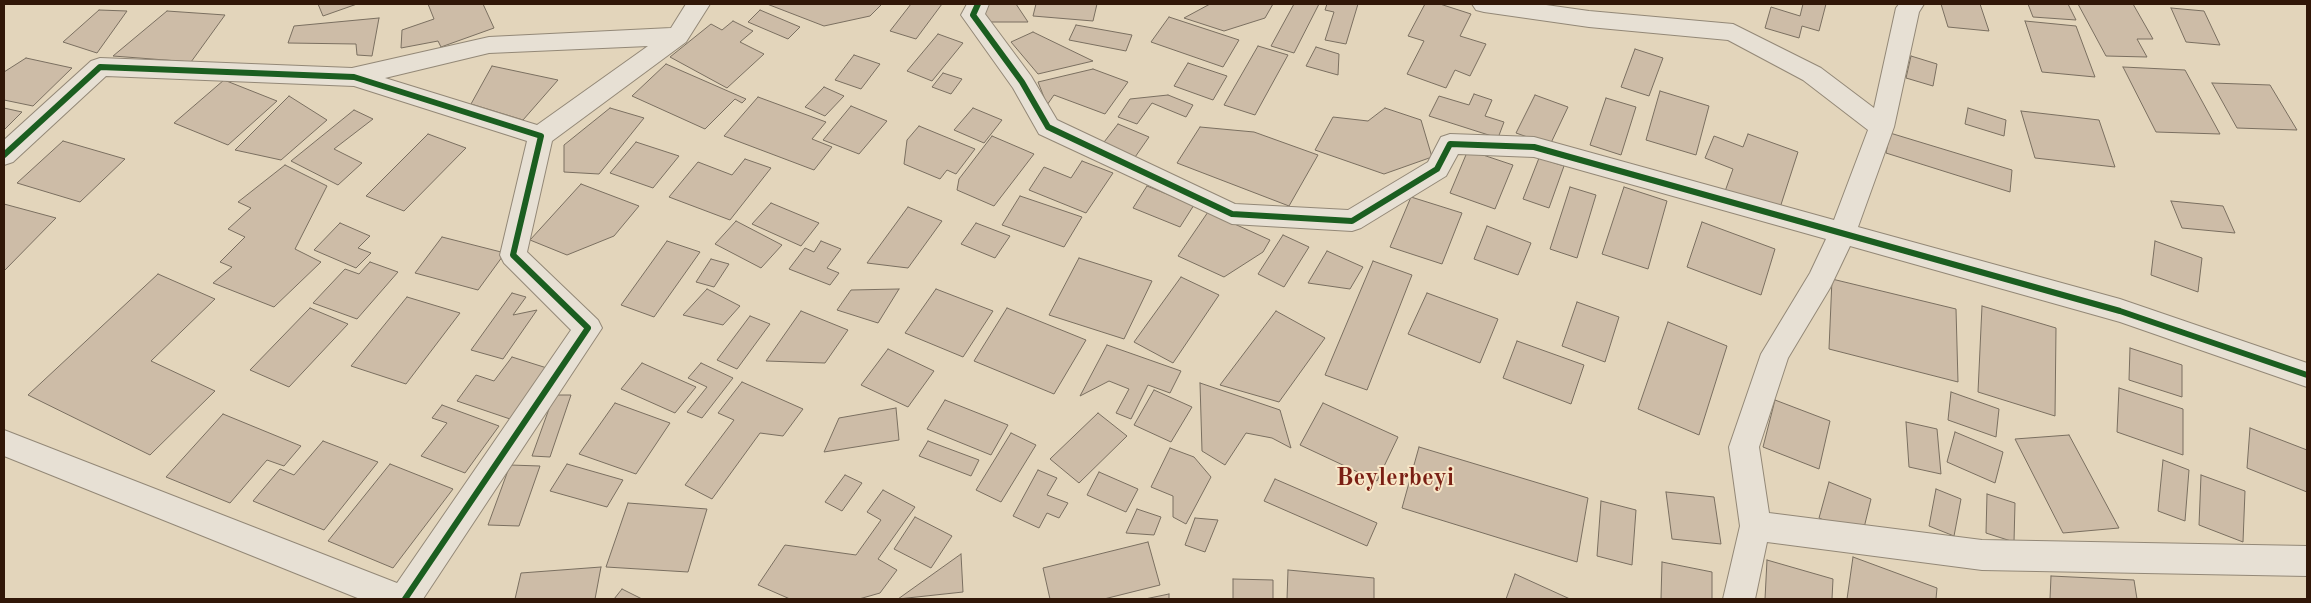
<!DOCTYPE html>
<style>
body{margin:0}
#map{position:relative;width:2311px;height:603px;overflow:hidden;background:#e3d5bb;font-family:"Old Standard TT",serif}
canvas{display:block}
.frame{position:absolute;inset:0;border:5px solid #311708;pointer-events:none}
</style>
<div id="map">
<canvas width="2311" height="603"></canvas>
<div class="frame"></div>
</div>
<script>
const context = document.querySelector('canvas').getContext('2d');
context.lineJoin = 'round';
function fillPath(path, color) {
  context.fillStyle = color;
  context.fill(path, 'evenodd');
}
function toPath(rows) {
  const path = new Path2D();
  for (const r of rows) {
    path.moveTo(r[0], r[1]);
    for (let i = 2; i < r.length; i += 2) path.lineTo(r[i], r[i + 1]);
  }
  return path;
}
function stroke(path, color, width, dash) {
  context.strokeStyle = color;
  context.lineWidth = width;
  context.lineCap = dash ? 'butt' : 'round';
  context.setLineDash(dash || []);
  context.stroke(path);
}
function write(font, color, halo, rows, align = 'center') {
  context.font = font + ' "Old Standard TT",serif';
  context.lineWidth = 4;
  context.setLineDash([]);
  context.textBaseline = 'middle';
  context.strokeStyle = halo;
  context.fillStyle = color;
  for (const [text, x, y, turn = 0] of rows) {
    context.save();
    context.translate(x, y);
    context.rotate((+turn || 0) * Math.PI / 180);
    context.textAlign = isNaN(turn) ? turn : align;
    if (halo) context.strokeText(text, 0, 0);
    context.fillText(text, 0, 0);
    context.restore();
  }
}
const building = toPath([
 [318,4,357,4,323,16,318,4],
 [428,4,483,4,494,28,441,47,438,41,401,48,402,30,434,19,428,4],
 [767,4,882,4,870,16,824,26,767,4],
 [911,4,942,4,916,39,890,31,911,4],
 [986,4,1016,4,1028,22,984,22,986,4],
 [1036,4,1097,4,1093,21,1033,16,1036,4],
 [1210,4,1273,4,1265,18,1224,31,1184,18,1210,4],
 [1294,4,1319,4,1294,53,1271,46,1294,4],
 [1327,4,1358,4,1346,44,1325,40,1334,12,1325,10,1327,4],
 [1425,4,1440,4,1471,14,1460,36,1486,44,1470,76,1455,70,1446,88,1407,74,1424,41,1408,36,1425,4],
 [1803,4,1826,4,1819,31,1802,26,1799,38,1765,28,1771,7,1800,16,1803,4],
 [1941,4,1980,4,1989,31,1948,27,1941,4],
 [2028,4,2068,4,2076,20,2033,17,2028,4],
 [2078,4,2133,4,2153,39,2137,39,2147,57,2106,56,2078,4],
 [2171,8,2204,11,2220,45,2186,42,2171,8],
 [99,10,127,11,97,53,63,42,99,10],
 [760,10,800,27,788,39,748,22,760,10],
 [167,11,225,15,191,62,113,56,167,11],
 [1169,17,1239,40,1223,67,1151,42,1169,17],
 [379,18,372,56,357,55,356,44,288,43,294,26,379,18],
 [733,21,753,31,740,42,764,54,727,88,670,57,711,24,722,30,733,21],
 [2025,21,2076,26,2095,77,2042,72,2025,21],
 [1076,25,1132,35,1126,51,1069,40,1076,25],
 [1033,32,1093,61,1038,74,1011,42,1033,32],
 [938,34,963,43,932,81,907,71,938,34],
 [1258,46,1288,55,1255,115,1224,105,1258,46],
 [1316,47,1339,54,1338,75,1306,66,1316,47],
 [1635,49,1663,58,1649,96,1621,87,1635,49],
 [854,55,880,64,861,89,835,80,854,55],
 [1911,56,1937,64,1933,86,1906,78,1911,56],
 [26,58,72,68,33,106,4,100,4,72,26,58],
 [1188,63,1227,76,1213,100,1174,86,1188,63],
 [666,64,746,99,742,103,735,99,705,129,632,96,666,64],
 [492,66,558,80,523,120,471,104,492,66],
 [2123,67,2185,70,2220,134,2156,132,2123,67],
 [1093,69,1128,82,1105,114,1054,95,1047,105,1038,82,1093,69],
 [943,73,962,79,951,94,932,87,943,73],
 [224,80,277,101,228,145,174,123,224,80],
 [2212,83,2270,85,2297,130,2237,128,2212,83],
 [824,87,844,96,825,116,805,107,824,87],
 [1660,91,1709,106,1696,155,1646,140,1660,91],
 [1474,94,1492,100,1485,116,1504,122,1498,138,1429,116,1439,96,1469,105,1474,94],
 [1168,95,1193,105,1186,117,1152,103,1137,124,1118,117,1130,99,1168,95],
 [1535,95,1568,107,1550,145,1516,133,1535,95],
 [289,96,327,120,281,160,235,150,289,96],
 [758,97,826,122,812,139,832,147,814,170,724,136,758,97],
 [1606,98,1636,107,1621,155,1590,145,1606,98],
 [851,106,887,121,859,154,823,140,851,106],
 [4,108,22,112,4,130,4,108],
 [610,108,644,118,599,174,564,172,564,145,610,108],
 [973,108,1002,120,984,143,954,130,973,108],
 [1385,108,1421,120,1432,157,1384,174,1315,150,1333,117,1368,121,1385,108],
 [1968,108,2006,120,2004,136,1965,124,1968,108],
 [354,110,373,119,334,149,362,163,338,185,291,161,354,110],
 [2021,111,2099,120,2115,167,2035,158,2021,111],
 [1118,124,1149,137,1133,160,1101,146,1118,124],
 [919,126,975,149,956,174,947,170,940,179,904,164,907,140,919,126],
 [1200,127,1254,132,1318,155,1289,206,1177,163,1200,127],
 [1890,133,2012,170,2010,192,1886,153,1890,133],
 [428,134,466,148,404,211,366,196,428,134],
 [1748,134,1798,152,1777,217,1723,197,1733,169,1705,158,1714,136,1743,147,1748,134],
 [992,136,1034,154,994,206,957,190,959,179,992,136],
 [63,141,125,159,80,202,17,183,63,141],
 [636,142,679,156,653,188,610,173,636,142],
 [1468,150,1513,165,1495,209,1450,193,1468,150],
 [1539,158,1564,166,1549,208,1523,199,1539,158],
 [745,159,771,168,730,220,669,197,698,162,732,175,745,159],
 [1082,161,1113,173,1086,213,1029,190,1044,167,1071,178,1082,161],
 [285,165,327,186,295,249,321,262,274,307,213,283,232,267,220,262,245,237,228,229,251,208,238,202,285,165],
 [581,184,639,206,614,236,567,255,530,240,581,184],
 [1147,186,1194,205,1180,227,1133,208,1147,186],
 [1570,187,1596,195,1577,258,1550,249,1570,187],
 [1624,187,1667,201,1648,269,1602,254,1624,187],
 [1020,196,1082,217,1064,247,1002,225,1020,196],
 [1411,197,1462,213,1442,264,1390,247,1411,197],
 [2171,201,2223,206,2235,233,2182,228,2171,201],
 [771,203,819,223,801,246,752,224,771,203],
 [4,204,56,218,4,271,4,204],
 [908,207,942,221,908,268,867,263,908,207],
 [1208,212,1270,240,1263,252,1224,277,1178,256,1208,212],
 [736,221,782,245,761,268,715,244,736,221],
 [1702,222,1775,249,1761,295,1687,267,1702,222],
 [340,223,370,236,358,248,371,253,356,268,314,250,340,223],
 [976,223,1010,236,995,258,961,244,976,223],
 [1487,226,1531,243,1518,275,1474,259,1487,226],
 [1283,235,1309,247,1284,287,1258,274,1283,235],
 [442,237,505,253,478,290,415,273,442,237],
 [667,241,700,252,654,317,621,305,667,241],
 [821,241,841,249,827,268,839,273,830,285,789,269,805,248,814,252,821,241],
 [2155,241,2202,258,2198,292,2151,275,2155,241],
 [1327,251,1363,267,1350,289,1308,283,1327,251],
 [1079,258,1152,281,1124,339,1049,315,1079,258],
 [711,259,729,264,714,287,696,282,711,259],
 [1373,261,1412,275,1367,390,1325,375,1373,261],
 [370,262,398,272,357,319,313,303,345,269,359,274,370,262],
 [158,274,215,299,151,361,215,391,150,455,28,395,158,274],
 [1181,277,1219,295,1173,363,1134,342,1181,277],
 [1832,279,1956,309,1958,382,1829,349,1832,279],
 [707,289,740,306,723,325,683,315,707,289],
 [899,289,878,323,837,310,851,290,899,289],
 [936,289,993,311,963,357,905,333,936,289],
 [512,293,526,297,513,315,537,310,503,359,471,350,512,293],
 [1427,293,1498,319,1480,363,1408,334,1427,293],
 [407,297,460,313,406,384,351,366,407,297],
 [1577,302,1619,317,1605,362,1562,346,1577,302],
 [1982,306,2056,328,2055,416,1978,392,1982,306],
 [310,308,348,324,289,387,250,370,310,308],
 [1007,308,1086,340,1054,394,974,361,1007,308],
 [801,311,848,330,825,363,766,361,801,311],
 [1276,311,1325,338,1279,402,1220,385,1276,311],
 [750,316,770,324,737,369,717,360,750,316],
 [1668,322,1727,346,1699,435,1638,409,1668,322],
 [1517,341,1584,365,1571,404,1503,378,1517,341],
 [1107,345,1181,371,1170,393,1148,385,1131,419,1116,413,1129,389,1109,381,1080,396,1107,345],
 [2130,348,2182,365,2182,397,2129,380,2130,348],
 [888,349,934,371,908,407,861,385,888,349],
 [512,357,550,369,513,420,457,401,476,375,494,381,512,357],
 [642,363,696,387,675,413,621,389,642,363],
 [701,363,733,378,702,418,687,412,707,387,688,378,701,363],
 [742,382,803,409,783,436,760,433,712,499,685,485,734,420,718,413,742,382],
 [1200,383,1280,410,1291,448,1272,438,1246,433,1225,465,1202,451,1200,383],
 [2119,388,2183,409,2183,455,2117,432,2119,388],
 [1154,390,1192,407,1171,442,1134,425,1154,390],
 [1951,392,1999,409,1996,437,1948,420,1951,392],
 [554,395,571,395,550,457,532,456,554,395],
 [945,400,1008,425,991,455,927,429,945,400],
 [1775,400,1830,421,1819,469,1763,447,1775,400],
 [615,403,670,423,636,474,579,454,615,403],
 [1323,403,1398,437,1377,481,1300,445,1323,403],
 [442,405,499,426,465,473,421,456,447,423,432,418,442,405],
 [896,408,899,440,824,452,839,418,896,408],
 [1098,413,1127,436,1079,483,1050,459,1098,413],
 [223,414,301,446,284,466,267,460,230,503,166,477,223,414],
 [1906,422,1937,429,1941,474,1909,467,1906,422],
 [2250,428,2307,450,2307,492,2247,468,2250,428],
 [1955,432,2003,452,1995,483,1947,462,1955,432],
 [1011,433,1036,445,1001,502,976,490,1011,433],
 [2069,435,2119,528,2063,533,2015,439,2069,435],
 [323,441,378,462,324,530,253,501,280,469,294,475,323,441],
 [928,441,979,460,971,476,919,456,928,441],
 [1419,447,1588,498,1577,562,1402,508,1419,447],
 [1170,448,1194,457,1211,477,1186,524,1173,517,1173,496,1151,487,1170,448],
 [2163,460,2189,470,2185,521,2158,511,2163,460],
 [390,464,453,489,393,568,328,541,390,464],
 [567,464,623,480,607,507,550,491,567,464],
 [510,465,540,466,519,526,488,525,510,465],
 [1038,470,1057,478,1047,495,1068,503,1059,518,1047,513,1039,528,1013,516,1038,470],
 [1099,472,1138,489,1126,512,1087,495,1099,472],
 [845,475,862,483,842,511,825,502,845,475],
 [2201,475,2245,491,2243,542,2199,525,2201,475],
 [1275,479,1377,523,1367,546,1264,501,1275,479],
 [1829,482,1871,499,1862,536,1819,518,1829,482],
 [1936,489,1961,499,1954,536,1929,526,1936,489],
 [883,490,915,507,878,559,897,570,880,593,859,599,790,599,758,585,785,545,856,555,881,520,867,512,883,490],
 [1666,492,1714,497,1721,544,1672,539,1666,492],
 [1987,494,2015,503,2014,542,1986,533,1987,494],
 [1601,501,1636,510,1632,565,1597,556,1601,501],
 [628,503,707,509,688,572,606,567,628,503],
 [1137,509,1161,517,1154,535,1126,533,1137,509],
 [915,517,952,536,931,568,894,549,915,517],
 [1195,518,1218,520,1205,552,1185,545,1195,518],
 [1148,542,1160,585,1104,599,1050,599,1043,568,1148,542],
 [961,554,963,592,898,599,961,554],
 [1853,557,1937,588,1936,599,1847,599,1853,557],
 [1767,560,1833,579,1832,599,1765,599,1767,560],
 [1662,562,1712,572,1712,599,1661,599,1662,562],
 [601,567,595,599,515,599,521,573,601,567],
 [1288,570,1374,578,1374,599,1287,599,1288,570],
 [1515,574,1570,599,1506,599,1515,574],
 [2051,576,2134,580,2137,599,2050,599,2051,576],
 [1233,579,1273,580,1273,599,1233,599,1233,579],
 [622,589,642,599,614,599,622,589],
 [1169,594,1169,599,1145,599,1169,594]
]);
const minor = toPath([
 [686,4,710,4,686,42,552,141,527,252,598,320,602,328,423,599,360,599,4,456,4,430,397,583,571,330,504,263,500,255,527,141,354,86,106,76,13,162,4,165,4,140,91,61,100,58,352,68,489,37,671,28,686,4],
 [648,46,537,125,385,78,489,53,648,46],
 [967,4,989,4,985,14,1031,76,1057,120,1235,204,1348,210,1428,162,1441,137,1450,134,1534,137,1834,220,1868,130,1803,80,1728,40,1589,27,1484,12,1476,10,1472,4,1539,4,1589,11,1733,24,1821,68,1874,108,1896,8,1899,4,1924,4,1919,12,1894,127,1858,227,2120,299,2307,363,2307,387,2120,322,1850,246,1830,288,1788,358,1759,447,1769,513,1982,540,2307,546,2307,576,1982,570,1767,542,1755,599,1723,599,1740,526,1729,447,1761,354,1810,273,1826,239,1534,157,1458,154,1446,176,1361,228,1352,231,1232,224,1039,134,1013,88,961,15,967,4]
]);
const cycleway = toPath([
 [978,4,973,15,1022,82,1048,127,1232,214,1352,221,1437,169,1450,144,1534,147,2120,311,2307,375],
 [4,155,100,67,354,77,541,136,513,255,588,328,405,599]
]);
const districtNames = [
 ["Beylerbeyi",1395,478]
];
fillPath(building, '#cdbca7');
stroke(building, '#7a6f60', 1);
stroke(minor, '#938877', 2);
fillPath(minor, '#e7e0d4');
stroke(cycleway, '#1b5e20', 6);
write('bold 25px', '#7a1f14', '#f8e7c8', districtNames);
</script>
